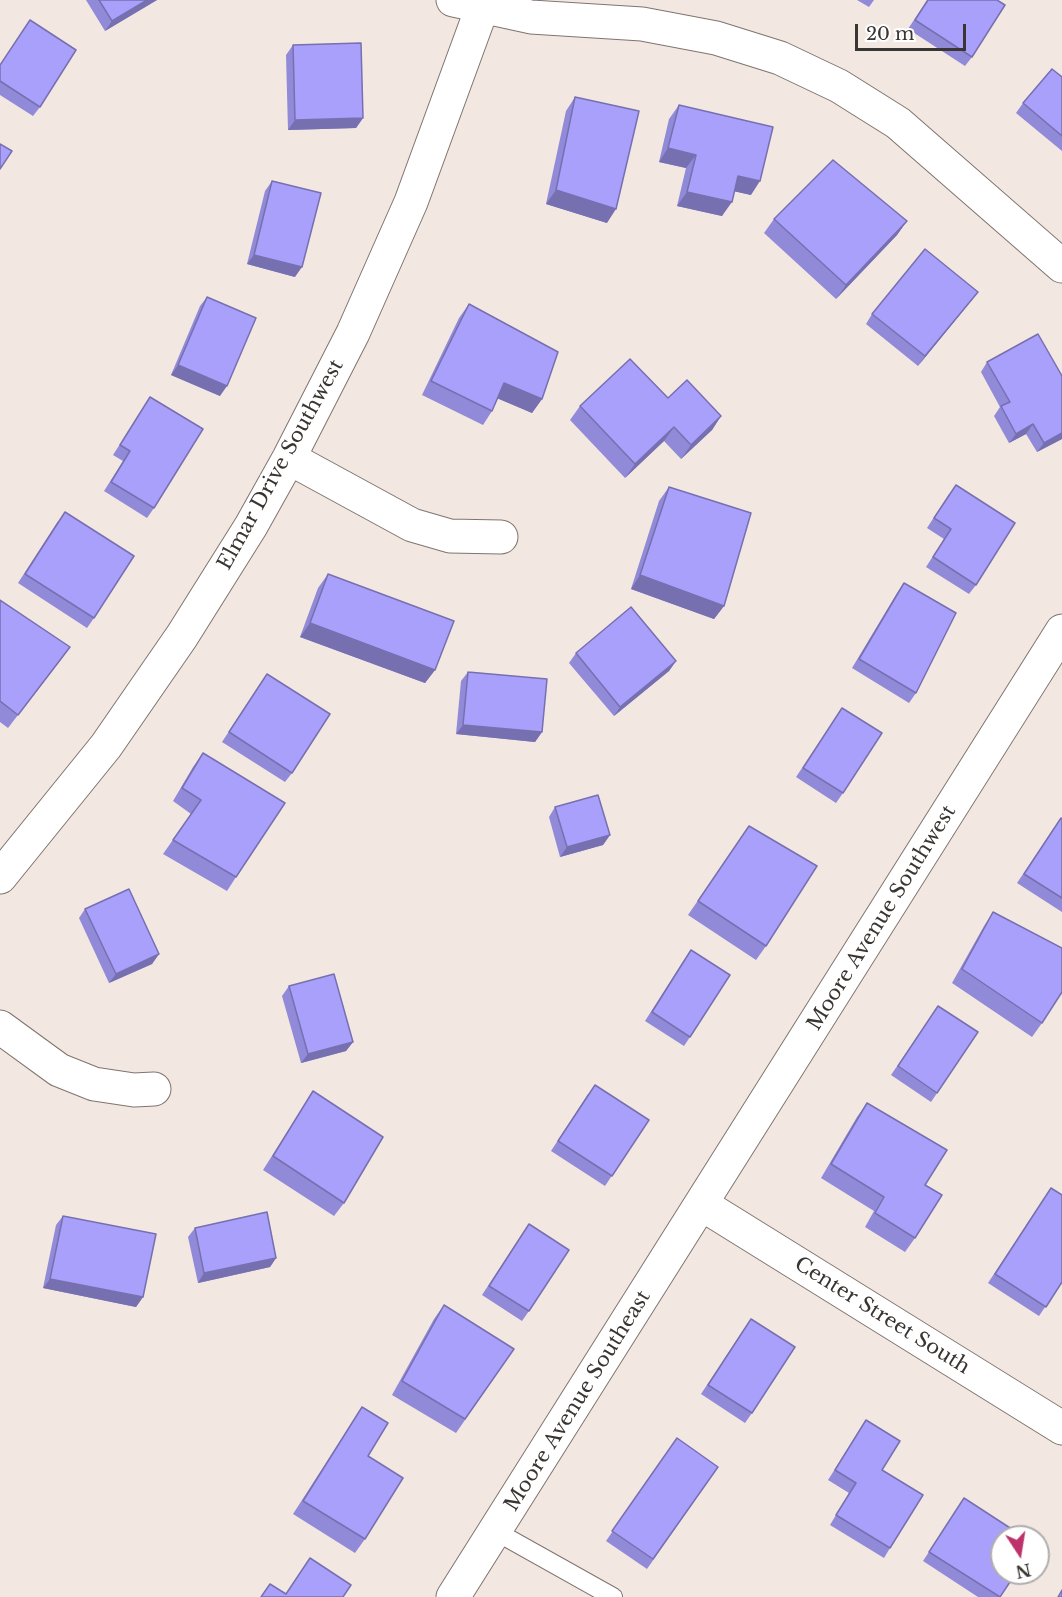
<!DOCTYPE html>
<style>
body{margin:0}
#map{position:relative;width:1062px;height:1597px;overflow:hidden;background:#f3e7e1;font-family:"Libre Baskerville",serif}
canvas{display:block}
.north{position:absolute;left:990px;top:1525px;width:60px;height:60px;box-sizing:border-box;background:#fff;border:2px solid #b0aead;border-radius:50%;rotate:168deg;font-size:16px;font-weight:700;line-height:24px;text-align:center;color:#393533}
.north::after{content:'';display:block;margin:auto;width:21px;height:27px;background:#bd326b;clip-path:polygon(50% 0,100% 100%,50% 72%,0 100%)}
.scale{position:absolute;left:855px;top:24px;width:111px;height:27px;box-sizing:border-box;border:3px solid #393533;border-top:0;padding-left:8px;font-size:18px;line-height:21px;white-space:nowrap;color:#393533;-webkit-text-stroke:4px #fff;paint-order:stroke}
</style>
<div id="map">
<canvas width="1062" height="1597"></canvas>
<div class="north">N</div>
<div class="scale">20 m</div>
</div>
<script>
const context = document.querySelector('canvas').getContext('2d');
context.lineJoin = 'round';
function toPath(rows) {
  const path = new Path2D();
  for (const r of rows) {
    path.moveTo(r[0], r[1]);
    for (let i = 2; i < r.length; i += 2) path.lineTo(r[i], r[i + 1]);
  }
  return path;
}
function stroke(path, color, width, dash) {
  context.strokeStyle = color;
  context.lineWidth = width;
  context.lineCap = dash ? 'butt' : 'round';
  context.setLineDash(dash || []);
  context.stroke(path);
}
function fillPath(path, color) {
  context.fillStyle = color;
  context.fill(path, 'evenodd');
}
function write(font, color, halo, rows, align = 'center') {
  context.font = font + ' "Libre Baskerville",serif';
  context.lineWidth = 5;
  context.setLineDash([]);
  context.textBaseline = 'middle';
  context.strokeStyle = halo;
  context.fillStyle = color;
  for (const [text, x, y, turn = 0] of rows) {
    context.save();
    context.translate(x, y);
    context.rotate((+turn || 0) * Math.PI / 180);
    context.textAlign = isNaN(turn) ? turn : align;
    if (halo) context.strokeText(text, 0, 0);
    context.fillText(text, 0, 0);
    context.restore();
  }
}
const lane = toPath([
 [495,1531,613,1597]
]);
const street = toPath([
 [453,0,531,17,642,24,716,38,780,58,839,86,898,123,1062,266],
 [289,458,412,525,450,536,501,537],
 [0,877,106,746,182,636,251,526,289,458,353,333,411,202,482,8],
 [0,1027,59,1070,94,1084,134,1090,154,1089],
 [703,1205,1062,1428],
 [453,1597,1062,631]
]);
const wall = toPath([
 [86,0,157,0,105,31],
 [857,0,874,0,869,7],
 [927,0,997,0,972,57,965,66,908,29],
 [293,45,363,118,356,128,288,130,286,55],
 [0,64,40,107,33,116,0,95],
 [1062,77,1062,151,1016,113,1023,103],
 [575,97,607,223,546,204,566,111],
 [679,105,751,195,734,191,722,216,677,206,686,168,659,162,669,119],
 [272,181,295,277,247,264,265,191],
 [774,219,907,221,897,235,836,299,764,233],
 [978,292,918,366,866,324,872,314],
 [207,297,220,396,171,375,200,306],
 [469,304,542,399,532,413,498,398,492,411,483,425,422,395,459,318],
 [987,362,1062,439,1037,452,1026,434,1009,443,994,416,1000,407,981,372],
 [150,397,154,508,147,518,104,491,123,461,113,455],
 [668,398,721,416,712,430,681,459,664,441,625,478,570,420,580,406],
 [669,487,724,606,714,619,631,589,659,501],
 [949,494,976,585,969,594,926,567,944,539,927,528],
 [58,521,94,618,87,628,18,583],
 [328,574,435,670,425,683,300,637,318,588],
 [904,583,916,693,909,703,852,668,897,593],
 [0,600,70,647,8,728,0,722],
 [576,653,676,661,669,671,614,716,569,663],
 [468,672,542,732,535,742,456,734,461,681],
 [260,684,292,773,285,782,222,742],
 [842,708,843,793,836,803,796,777],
 [203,753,236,877,227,891,163,854,191,814,173,801,193,767],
 [555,807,610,835,603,845,560,857,549,817],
 [1062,819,1062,912,1017,883,1054,828],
 [749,826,766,946,756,960,688,915],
 [85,909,159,954,152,964,109,983,79,918],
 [993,912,1042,1023,1032,1037,952,983,984,926],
 [684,960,690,1037,684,1046,645,1021],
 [289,986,353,1042,346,1051,301,1063,282,996],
 [938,1006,978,1032,931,1102,891,1075],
 [313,1091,344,1203,334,1216,263,1170],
 [588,1094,649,1120,605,1186,551,1151],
 [867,1103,925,1185,915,1238,905,1252,865,1227,874,1211,821,1178,857,1117],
 [1044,1198,1062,1282,1039,1316,988,1283],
 [63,1216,143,1297,136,1307,43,1288,56,1225],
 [195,1228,276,1258,270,1267,198,1283,188,1237],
 [522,1234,529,1311,522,1321,482,1295],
 [444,1305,514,1349,456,1433,392,1395,434,1319],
 [744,1329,752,1413,745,1423,701,1394],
 [362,1407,368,1456,365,1539,355,1553,293,1514],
 [866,1420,882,1470,890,1548,884,1558,830,1525,849,1493,828,1480],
 [677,1438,718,1467,647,1569,606,1541],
 [958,1508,1000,1597,978,1597,923,1561]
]);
const shadedWall = toPath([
 [147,0,157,0,105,31,112,21],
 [363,118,356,128,288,130,295,120],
 [668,148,696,155,686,168,659,162],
 [738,176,760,181,751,195,728,190],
 [556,190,616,209,607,223,546,204],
 [687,192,732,202,722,216,677,206],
 [907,221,897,235,836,299,846,285],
 [254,255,302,267,295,277,247,264],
 [978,292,971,301,918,366,925,356],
 [178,365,227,386,220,396,171,375],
 [504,383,542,399,532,413,494,397],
 [721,416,712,430,681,459,691,445],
 [1033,424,1026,434,1009,443,1016,434],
 [674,427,664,441,625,478,635,464],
 [1062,433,1062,439,1037,452,1044,443],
 [640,575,724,606,714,619,631,589],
 [310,623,435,670,425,683,300,637],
 [70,647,60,661,8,728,18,715],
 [676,661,669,671,614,716,620,707],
 [463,725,542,732,535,742,456,734],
 [610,835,603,845,560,857,567,847],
 [159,954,152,964,109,983,116,974],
 [353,1042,346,1051,301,1063,308,1054],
 [276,1258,270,1267,198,1283,204,1273],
 [50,1279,143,1297,136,1307,43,1288]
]);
const building = toPath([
 [99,0,147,0,112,21,99,0],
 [928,0,997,0,1005,5,972,57,915,20,928,0],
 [30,20,76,50,40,107,0,81,0,65,30,20],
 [361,43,363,118,295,120,293,45,361,43],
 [1052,69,1062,77,1062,136,1023,103,1052,69],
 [575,97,639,111,616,209,556,190,575,97],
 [679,105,773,127,760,181,738,176,732,202,687,192,696,155,668,148,679,105],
 [0,144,12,151,0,169,0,144],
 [833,160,907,221,846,285,774,219,833,160],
 [272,181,321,193,302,267,254,255,272,181],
 [925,249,978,292,925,356,872,314,925,249],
 [207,297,256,318,227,386,178,365,207,297],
 [469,304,558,352,542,399,504,383,492,411,431,381,469,304],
 [1038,334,1062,376,1062,433,1044,443,1033,424,1016,434,1001,406,1010,402,987,362,1038,334],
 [630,359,668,398,687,380,721,416,691,445,674,427,635,464,580,406,630,359],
 [150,397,203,429,154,508,111,482,130,451,120,445,150,397],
 [956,485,1015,523,976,585,933,557,951,529,934,518,956,485],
 [669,487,751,513,724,606,640,575,669,487],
 [65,512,134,556,94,618,25,574,65,512],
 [328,574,454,621,435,670,310,623,328,574],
 [904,583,956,613,916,693,859,659,904,583],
 [0,600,70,647,18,715,0,701,0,600],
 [631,607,676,661,620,707,576,653,631,607],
 [468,672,547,679,542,732,463,725,468,672],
 [267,674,330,714,292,773,229,732,267,674],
 [842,708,882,733,843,793,803,768,842,708],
 [203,753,285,803,236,877,173,840,201,800,182,788,203,753],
 [598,795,610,835,567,847,555,807,598,795],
 [1061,818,1062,819,1062,898,1024,874,1061,818],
 [749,826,817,866,766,946,698,901,749,826],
 [129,889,159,954,116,974,85,909,129,889],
 [993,912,1062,948,1062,992,1042,1023,962,969,993,912],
 [691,950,730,975,690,1037,652,1012,691,950],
 [334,974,353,1042,308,1054,289,986,334,974],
 [938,1006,978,1032,937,1093,898,1066,938,1006],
 [595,1085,649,1120,612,1176,558,1141,595,1085],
 [313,1091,383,1137,344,1203,273,1156,313,1091],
 [867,1103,947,1150,925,1185,942,1195,915,1238,875,1213,884,1197,831,1164,867,1103],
 [1051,1188,1062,1195,1062,1282,1046,1307,995,1274,1051,1188],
 [267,1212,276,1258,204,1273,195,1228,267,1212],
 [63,1216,156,1234,143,1297,50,1279,63,1216],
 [529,1224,569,1250,529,1311,489,1286,529,1224],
 [444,1305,514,1349,465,1419,402,1381,444,1305],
 [751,1319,795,1347,752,1413,708,1385,751,1319],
 [362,1407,388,1423,368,1456,403,1478,365,1539,303,1501,362,1407],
 [866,1420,900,1441,882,1470,923,1495,890,1548,836,1515,856,1483,835,1470,866,1420],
 [677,1438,718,1467,653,1559,612,1531,677,1438],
 [964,1498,1024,1537,1002,1537,1002,1573,1016,1573,1000,1597,929,1552,964,1498],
 [310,1558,351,1585,343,1597,261,1597,270,1584,286,1594,310,1558],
 [1062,1590,1062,1597,1058,1597,1062,1590]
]);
const streetNames = [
 ["Elmar Drive Southwest",281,465,-61],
 ["Moore Avenue Southwest",882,918,-58],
 ["Center Street South",882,1316,32],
 ["Moore Avenue Southeast",578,1401,-58]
];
stroke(lane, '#7f746f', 20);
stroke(street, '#7f746f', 35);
stroke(lane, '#fff', 18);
stroke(street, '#fff', 33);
fillPath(wall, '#908ad8');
fillPath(shadedWall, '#7670b0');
fillPath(building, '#a8a0fb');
stroke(building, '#7670b0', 1.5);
write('20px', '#393533', '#fff', streetNames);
</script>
